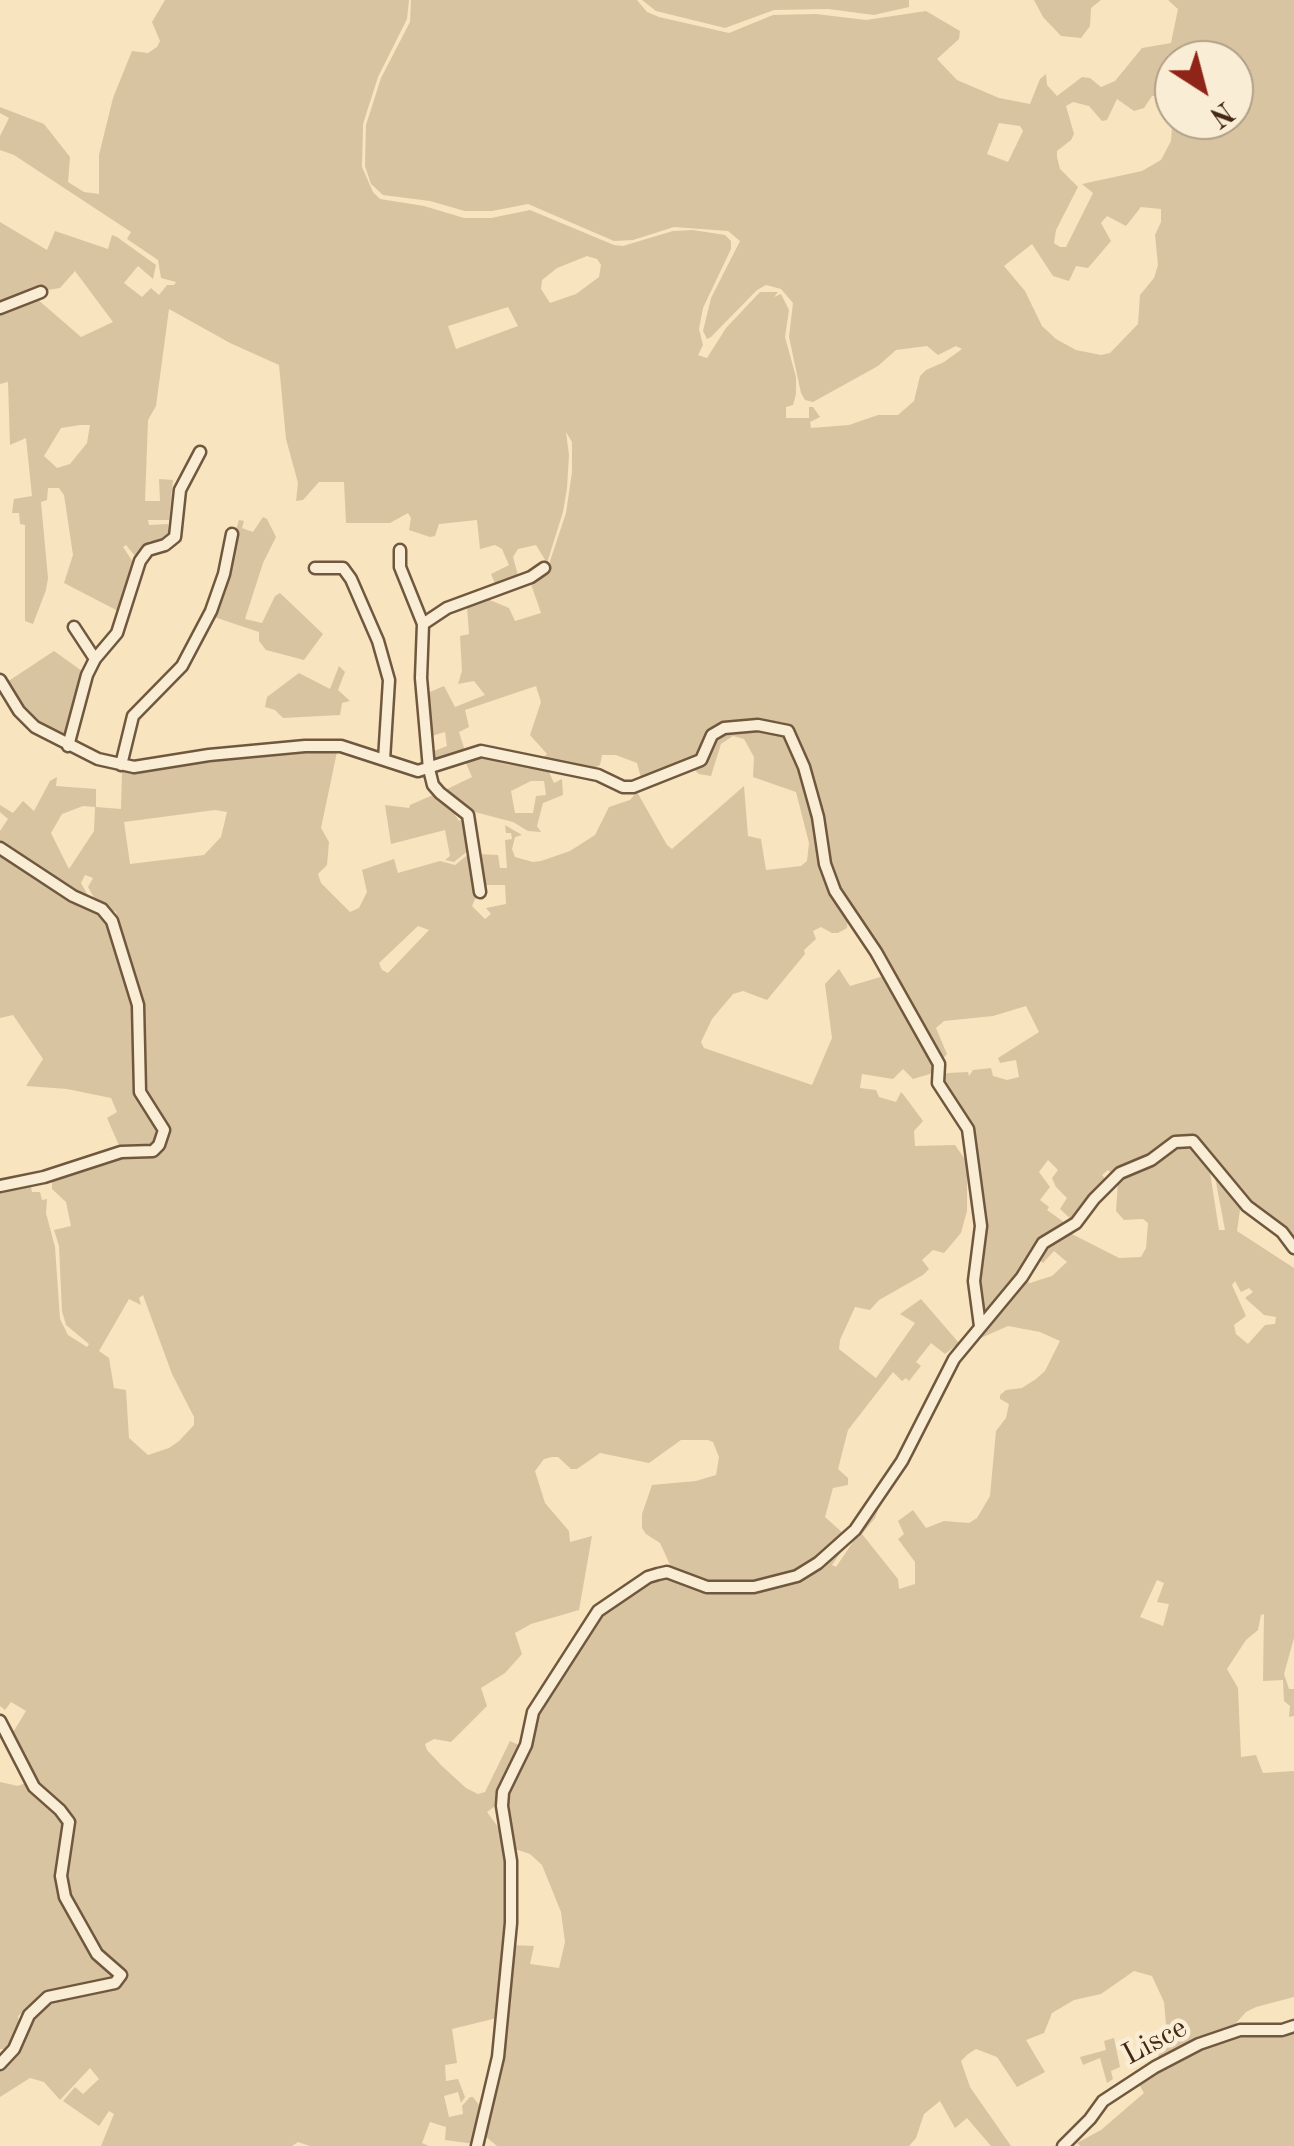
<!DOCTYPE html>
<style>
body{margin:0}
#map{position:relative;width:1294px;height:2146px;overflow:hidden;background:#f8e4be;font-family:"Old Standard TT",serif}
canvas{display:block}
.north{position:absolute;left:1154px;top:40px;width:100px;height:100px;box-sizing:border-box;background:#faedd5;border:2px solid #b19f88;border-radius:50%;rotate:144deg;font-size:28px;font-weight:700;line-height:40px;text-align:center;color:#432914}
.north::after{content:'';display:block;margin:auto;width:35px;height:45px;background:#8f2418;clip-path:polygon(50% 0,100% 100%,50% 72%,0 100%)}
</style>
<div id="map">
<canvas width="1294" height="2146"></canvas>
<div class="north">N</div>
</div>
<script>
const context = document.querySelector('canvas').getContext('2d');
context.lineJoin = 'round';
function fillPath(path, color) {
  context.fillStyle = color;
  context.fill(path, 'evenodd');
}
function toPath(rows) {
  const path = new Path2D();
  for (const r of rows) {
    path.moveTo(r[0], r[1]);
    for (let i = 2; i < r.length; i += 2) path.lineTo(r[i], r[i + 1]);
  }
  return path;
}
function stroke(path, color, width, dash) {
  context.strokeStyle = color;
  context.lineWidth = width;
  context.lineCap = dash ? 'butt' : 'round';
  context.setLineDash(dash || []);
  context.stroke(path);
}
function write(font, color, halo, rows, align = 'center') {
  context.font = font + ' "Old Standard TT",serif';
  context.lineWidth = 9;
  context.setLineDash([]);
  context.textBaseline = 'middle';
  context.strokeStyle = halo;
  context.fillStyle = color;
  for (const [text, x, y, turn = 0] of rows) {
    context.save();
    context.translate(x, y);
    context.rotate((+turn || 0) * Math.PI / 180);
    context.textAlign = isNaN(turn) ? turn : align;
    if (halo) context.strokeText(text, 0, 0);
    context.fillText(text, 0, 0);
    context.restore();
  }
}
const green = toPath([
 [165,0,409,0,407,19,378,77,363,124,362,167,373,192,380,199,424,206,464,218,491,218,530,210,614,245,623,246,673,231,693,230,725,235,731,241,731,249,703,308,699,329,703,345,698,355,707,358,726,328,760,292,778,292,774,297,781,294,789,310,785,337,796,377,796,394,793,405,786,407,786,418,809,418,809,407,813,407,820,417,810,422,811,428,849,425,878,415,898,415,914,401,920,376,926,370,944,362,962,349,956,346,938,355,927,346,896,350,878,366,813,402,805,400,801,393,789,337,793,303,781,289,766,285,757,290,711,337,707,339,703,331,711,298,740,241,728,231,674,227,633,240,614,241,528,204,492,211,465,211,430,201,383,195,371,184,365,166,366,125,381,78,410,22,411,0,637,0,647,12,659,17,729,33,773,15,816,14,866,20,926,11,960,31,959,39,937,59,957,80,999,98,1030,104,1040,79,1046,74,1047,85,1057,96,1082,77,1090,78,1101,87,1115,81,1142,48,1171,43,1178,9,1168,0,1294,0,1294,1243,1248,1204,1192,1136,1178,1137,1156,1153,1111,1173,1108,1170,1102,1175,1107,1181,1074,1222,1060,1209,1067,1198,1056,1187,1052,1178,1058,1170,1048,1160,1039,1172,1050,1187,1040,1200,1049,1207,1047,1210,1068,1225,1050,1234,1005,1293,983,1316,977,1282,974,1138,942,1079,947,1073,968,1072,969,1076,973,1070,991,1068,993,1076,1007,1080,1019,1077,1016,1060,1000,1063,998,1058,1039,1032,1026,1006,993,1016,944,1021,936,1028,947,1054,941,1061,839,889,829,862,821,814,801,743,793,728,782,722,731,721,709,732,696,758,642,782,637,763,616,755,602,755,600,765,589,771,540,761,547,754,530,735,541,702,536,686,465,710,469,727,459,732,465,751,434,763,429,753,447,746,445,732,428,737,425,694,444,686,455,707,485,695,474,681,458,684,462,671,460,636,469,634,467,606,485,598,509,608,515,621,541,613,530,581,548,567,566,513,572,472,572,442,566,432,569,455,567,488,563,512,547,563,536,545,518,549,513,557,519,579,496,586,491,574,509,565,502,549,495,545,480,549,477,520,439,524,435,536,430,537,409,530,411,518,408,513,390,523,346,523,344,482,319,482,303,500,296,501,298,483,286,439,279,365,230,343,169,309,156,406,148,420,145,501,160,501,159,479,173,480,169,520,148,520,149,525,168,524,170,537,162,546,160,541,149,541,148,547,135,556,126,545,123,547,133,562,120,612,64,583,73,555,64,495,59,488,48,488,47,500,41,502,48,578,46,590,33,624,25,621,25,525,20,524,19,513,12,513,14,499,32,496,26,438,10,445,8,382,0,384,0,312,36,298,81,337,113,322,75,271,60,288,41,291,0,308,0,222,47,250,55,231,108,249,112,235,117,237,156,265,153,279,138,266,124,283,142,297,151,288,159,295,167,285,174,285,176,282,161,278,158,260,127,239,131,232,14,155,0,150,0,136,9,118,0,113,0,107,44,124,70,157,68,182,84,192,99,194,99,155,113,98,132,51,148,53,157,47,160,41,152,22],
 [1174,60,1234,60,1234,120,1174,120,1174,100,1171,141,1161,160,1142,171,1082,184,1093,193,1066,247,1060,247,1054,243,1056,230,1078,187,1060,169,1057,157,1057,151,1071,140,1074,134,1066,106,1073,102,1089,106,1102,121,1107,120,1117,99,1134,111,1144,108,1152,96,1174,95],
 [999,123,1020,126,1023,131,1008,162,987,154],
 [1141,207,1161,209,1161,222,1155,235,1158,265,1154,278,1140,295,1138,324,1110,353,1101,355,1076,350,1056,339,1042,326,1025,291,1004,266,1032,244,1053,276,1069,281,1076,266,1088,268,1111,241,1101,223,1107,216,1126,226],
 [587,256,597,259,601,265,599,277,576,294,550,303,541,289,542,280,557,268],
 [508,307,518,326,456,349,448,326],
 [80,425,90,425,87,443,70,464,57,468,44,456,61,428],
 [642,0,909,0,909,7,874,15,828,9,774,10,725,28,656,11],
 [1034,0,1101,0,1091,8,1090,26,1081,38,1061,36,1043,17],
 [263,517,267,519,276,537,263,563,245,619,262,623,275,596,280,593,323,634,304,660,266,650,259,641,259,632,211,616,239,520,244,521,242,528,253,532],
 [54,651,82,671,64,735,60,738,33,721,4,684],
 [339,666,345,672,338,690,350,701,342,703,340,715,283,718,275,710,265,707,267,697,299,673,330,689],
 [733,730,782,730,794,748,848,919,847,928,838,933,832,933,821,927,813,931,816,939,804,950,805,954,767,1000,743,991,733,994,712,1019,701,1042,704,1048,812,1085,832,1038,825,984,839,969,850,986,887,975,937,1068,930,1074,913,1079,903,1069,893,1079,862,1074,860,1088,876,1090,879,1097,896,1102,901,1092,903,1094,923,1121,914,1131,915,1146,955,1145,967,1162,967,1211,961,1233,944,1253,933,1250,922,1260,929,1269,923,1275,879,1300,870,1310,855,1307,840,1340,839,1349,876,1378,915,1323,900,1314,921,1299,959,1343,945,1354,931,1343,916,1362,921,1366,909,1381,906,1378,902,1381,893,1372,848,1430,838,1469,848,1478,848,1485,833,1488,825,1517,844,1534,805,1569,748,1584,718,1585,681,1575,671,1567,660,1543,646,1534,642,1528,642,1514,652,1485,696,1481,716,1475,719,1457,713,1442,708,1440,681,1440,649,1463,600,1453,577,1469,571,1469,558,1457,552,1457,544,1459,535,1471,545,1503,569,1531,570,1542,592,1536,579,1610,531,1624,515,1633,522,1654,505,1673,481,1688,487,1706,451,1742,434,1739,425,1744,427,1750,442,1766,466,1788,478,1794,485,1792,510,1741,521,1746,505,1777,498,1804,487,1812,504,1835,509,1891,501,2017,452,2029,457,2063,445,2065,446,2081,458,2079,465,2097,461,2103,458,2092,444,2096,449,2117,463,2114,462,2106,470,2097,473,2097,482,2109,475,2144,445,2140,446,2127,430,2122,422,2143,429,2146,310,2146,298,2142,292,2146,101,2146,114,2114,109,2111,99,2126,63,2101,75,2087,83,2094,99,2079,90,2068,60,2100,44,2082,30,2078,0,2097,0,2068,29,2021,51,1999,120,1986,126,1981,124,1973,99,1951,68,1895,64,1875,72,1830,40,1791,12,1734,26,1711,11,1702,5,1710,0,1706,0,1189,35,1184,31,1187,32,1192,40,1192,42,1200,47,1199,46,1213,55,1247,60,1319,68,1335,87,1347,89,1344,66,1325,62,1311,59,1246,54,1230,71,1226,66,1202,52,1189,52,1179,75,1168,164,1146,167,1135,144,1098,141,1031,116,912,97,903,88,887,93,878,85,875,81,883,91,901,72,893,0,846,0,831,8,819,0,812,0,805,13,813,23,801,34,811,50,781,57,777,56,786,96,789,96,807,121,809,122,771,136,772,273,754,337,752,321,828,329,842,327,865,318,874,321,883,350,912,359,908,367,892,362,870,394,859,398,873,440,861,455,865,471,852,477,895,472,906,485,919,491,914,486,908,506,904,505,885,483,885,476,854,498,855,500,868,507,868,505,840,512,839,511,833,506,833,505,825,522,835,515,837,512,849,515,857,533,862,541,861,570,851,595,835,609,807,630,800,637,792,667,845,672,849,744,786,748,836,761,839,766,870,801,866,807,861,809,843,796,792,753,777,754,757,744,739,733,736,721,744,711,776,699,774,692,768,711,752,719,733],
 [83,806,95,807,94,831,69,869,51,833,62,814],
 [215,810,227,812,221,837,204,855,130,864,124,822],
 [418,926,429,930,388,973,382,970,379,963],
 [143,1295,172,1374,194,1417,194,1425,179,1441,169,1448,148,1455,129,1438,126,1390,114,1388,109,1358,99,1351,129,1299,141,1305,139,1298],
 [478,755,505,764,548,770,554,783,562,779,563,795,543,803,537,826,541,832,528,831,513,822,467,810,441,792,472,777,464,759],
 [531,781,544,781,546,795,536,796,533,813,515,813,511,791],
 [435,794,460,810,455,815,459,821,465,816,469,850,454,862,445,860,450,856,445,830,391,844,385,805,409,808,410,805],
 [0,853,100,911,108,922,137,1006,138,1095,162,1132,152,1148,121,1150,107,1118,117,1112,111,1098,67,1089,26,1086,43,1059,13,1015,0,1018],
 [1188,1143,1209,1166,1219,1230,1225,1230,1214,1172,1249,1213,1240,1210,1237,1231,1294,1268,1294,1638,1284,1674,1289,1689,1294,1689,1294,1716,1289,1717,1290,1706,1284,1701,1283,1680,1263,1681,1264,1614,1261,1615,1258,1630,1246,1640,1227,1669,1238,1688,1241,1757,1256,1755,1263,1773,1294,1771,1294,1997,1256,2007,1246,2012,1229,2031,1158,2063,1159,2045,1166,2024,1164,2002,1152,1976,1134,1971,1101,1994,1074,2000,1052,2013,1044,2033,1026,2040,1045,2072,1017,2087,997,2057,976,2049,968,2054,961,2061,970,2087,1011,2146,991,2146,967,2118,955,2128,940,2101,924,2114,916,2138,909,2146,497,2146,485,2136,493,2108,505,2029,510,1986,510,1945,534,1946,530,1964,559,1968,565,1942,561,1912,542,1865,530,1854,512,1848,506,1791,535,1731,535,1717,602,1613,651,1580,663,1577,693,1587,782,1584,848,1542,832,1565,836,1567,882,1499,875,1518,862,1534,898,1579,899,1589,915,1584,915,1562,898,1539,904,1534,898,1521,913,1510,926,1528,944,1521,969,1523,977,1518,990,1496,996,1431,1006,1418,1009,1404,1000,1399,1000,1395,1006,1390,1022,1388,1036,1379,1045,1371,1060,1341,1040,1332,1008,1326,974,1341,1023,1280,1030,1283,1052,1276,1067,1262,1054,1251,1043,1263,1037,1258,1043,1248,1068,1232,1119,1258,1141,1257,1146,1248,1148,1223,1143,1219,1124,1220,1116,1211,1118,1182,1121,1176,1169,1148],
 [1235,1281,1241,1292,1249,1288,1253,1292,1245,1298,1264,1315,1276,1317,1275,1324,1265,1325,1248,1344,1236,1334,1234,1325,1246,1316,1232,1285],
 [1157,1580,1164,1583,1157,1602,1169,1604,1163,1626,1140,1617],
 [0,1782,18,1786,28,1782,64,1819,61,1892,118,1977,99,1984,61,1988,47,1995,18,2016,20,2029,9,2049,0,2049],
 [1294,2031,1294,2146,1080,2146,1077,2143,1101,2130,1144,2093,1138,2083,1198,2047,1235,2035],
 [1114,2038,1120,2067,1111,2071,1113,2079,1107,2083,1100,2058,1083,2065,1080,2057,1106,2050,1104,2041]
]);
const minor = toPath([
 [0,308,41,292],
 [400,550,400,567,423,624,421,678,429,769,433,785,440,793,468,815,480,892],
 [315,568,343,568,351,579,378,641,389,680,384,760],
 [423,624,447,608,531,577,544,568],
 [74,627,95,659],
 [0,680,19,711,35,727,98,759,134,767,209,755,305,746,341,746,418,771,481,751,598,775,623,787,633,787,701,760,712,735,724,728,758,725,788,731,804,767,818,817,825,864,835,891,876,952,939,1064,938,1083,968,1129,981,1226,974,1281,980,1326],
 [68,746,87,675,95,659,117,633,140,561,148,550,165,545,175,537,180,490,200,452],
 [121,765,133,716,182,666,211,611,224,574,232,534],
 [0,848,73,896,102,909,112,921,138,1005,140,1092,164,1130,159,1145,153,1151,121,1152,44,1177,0,1186],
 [0,1721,34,1787,60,1810,69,1822,61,1876,65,1897,97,1954,121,1975,115,1983,48,1997,29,2015,14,2049,0,2064],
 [477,2146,498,2057,511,1923,511,1861,502,1806,503,1792,526,1745,533,1712,598,1611,648,1577,658,1574,667,1572,707,1587,754,1587,797,1576,818,1563,855,1530,902,1461,954,1359,1022,1277,1043,1243,1076,1223,1094,1199,1120,1173,1151,1160,1175,1142,1193,1141,1247,1206,1282,1232,1294,1248],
 [1063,2146,1090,2119,1103,2101,1155,2067,1199,2044,1240,2030,1282,2030,1294,2026]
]);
const streetNames = [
 ["Lisce",1155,2042,-28]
];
fillPath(green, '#d9c4a1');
stroke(minor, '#70583e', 15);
stroke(minor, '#faedd5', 10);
write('30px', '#432914', '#faedd5', streetNames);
</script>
